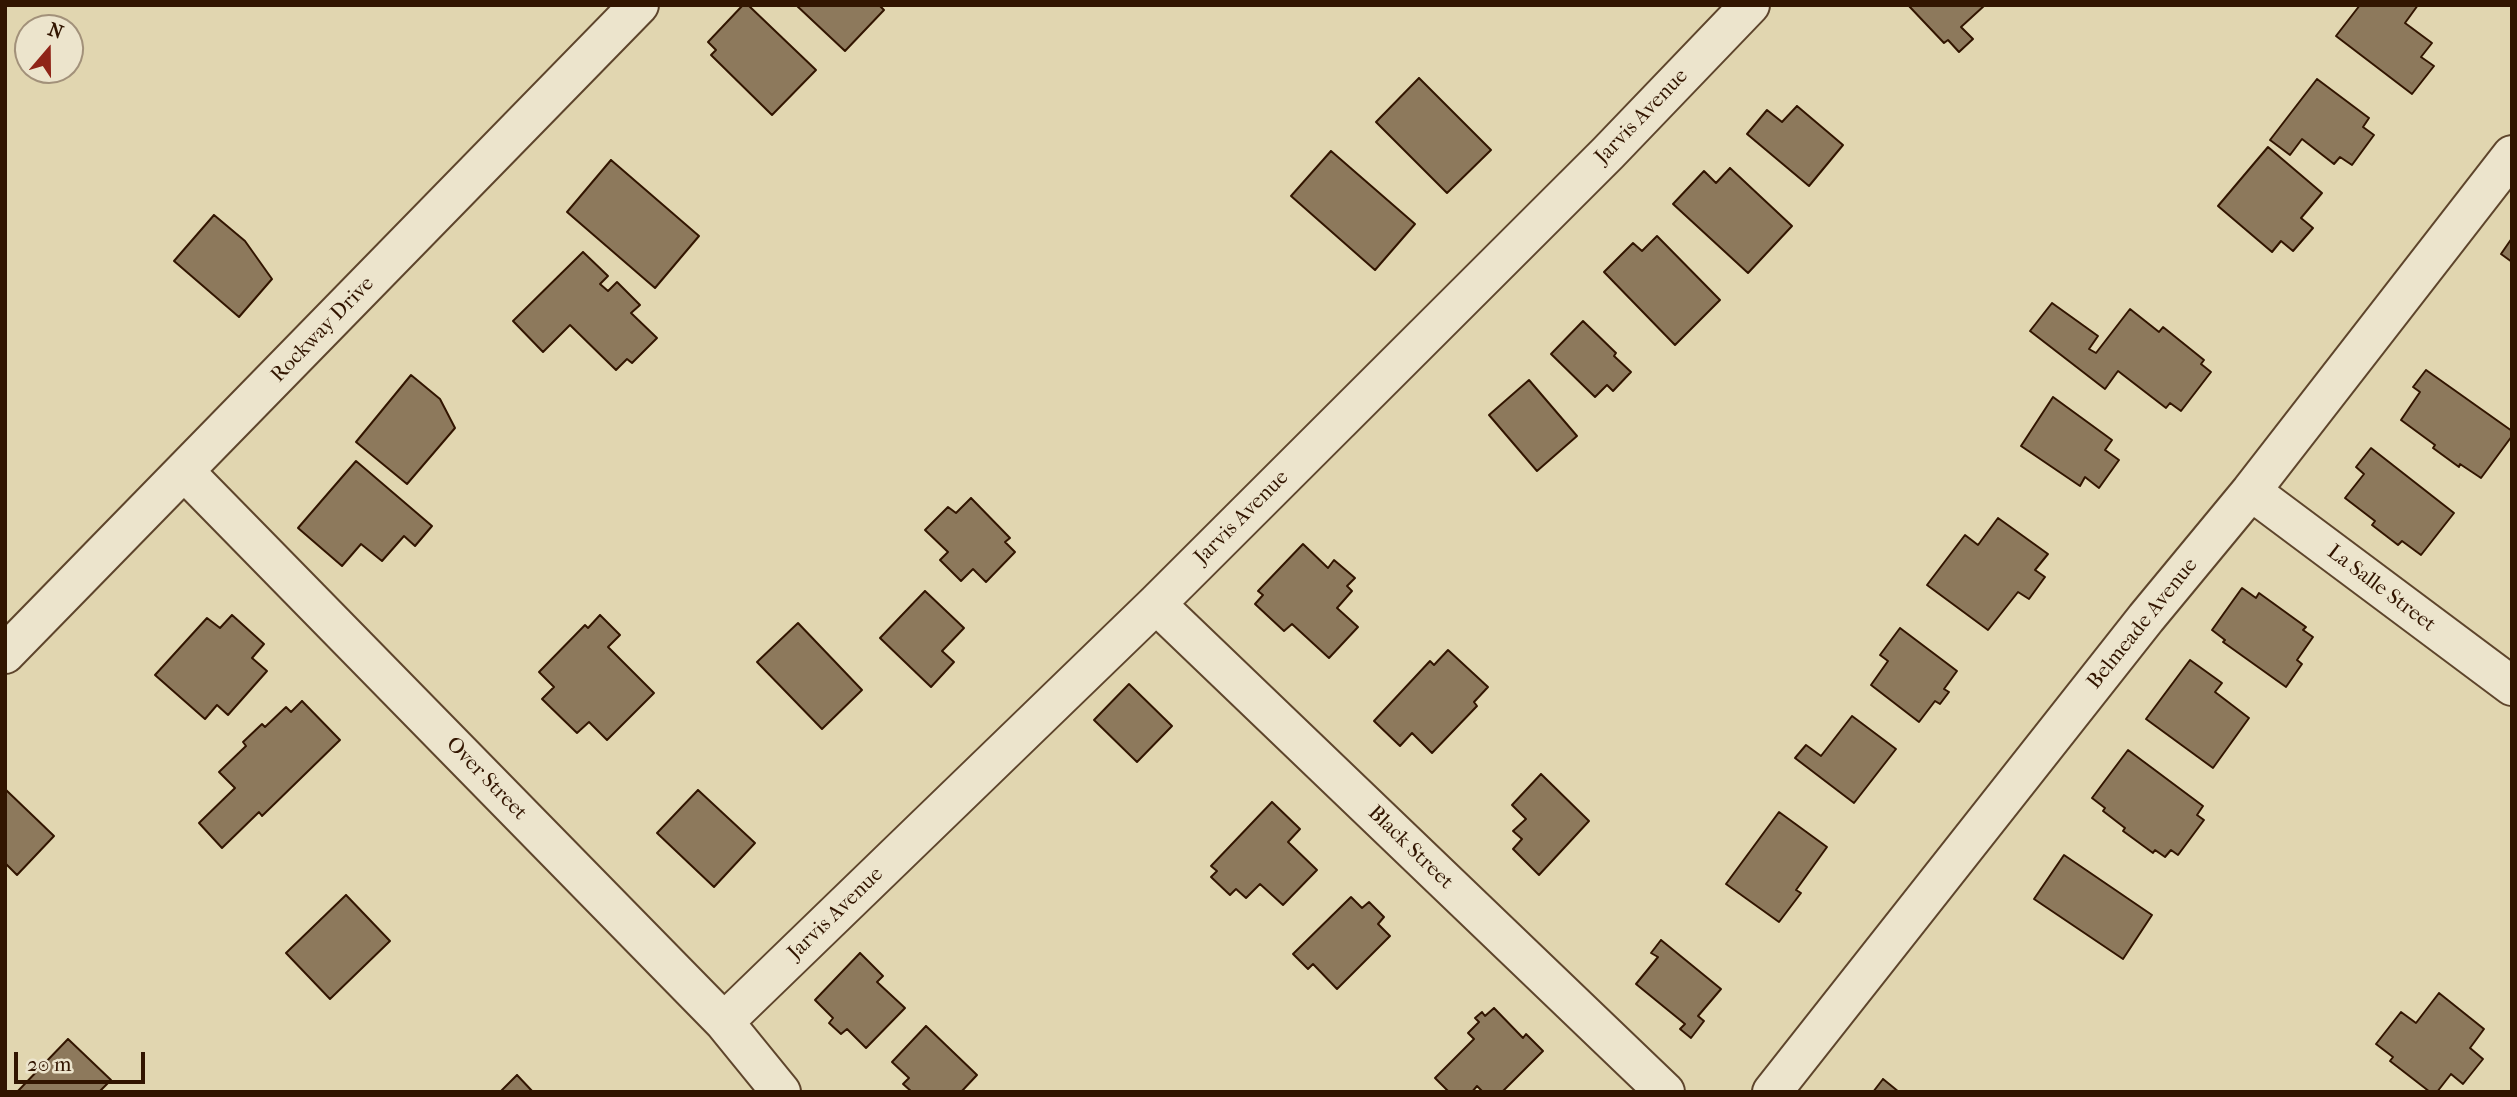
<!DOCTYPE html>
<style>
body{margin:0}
#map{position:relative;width:2517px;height:1097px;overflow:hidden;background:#e1d6b0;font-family:"IM FELL French Canon",serif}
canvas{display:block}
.frame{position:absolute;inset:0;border:7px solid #321500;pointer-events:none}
.north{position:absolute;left:14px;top:14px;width:70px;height:70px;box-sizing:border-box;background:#ece4cc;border:2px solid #a2917a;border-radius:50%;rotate:20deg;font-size:19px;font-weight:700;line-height:28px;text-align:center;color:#321500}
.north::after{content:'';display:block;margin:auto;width:24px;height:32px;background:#8f2418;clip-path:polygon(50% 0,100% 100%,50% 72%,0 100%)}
.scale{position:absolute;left:14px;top:1052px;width:131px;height:32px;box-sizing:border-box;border:4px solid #321500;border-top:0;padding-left:9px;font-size:21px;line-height:24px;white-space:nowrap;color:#321500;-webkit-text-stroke:5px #ece4cc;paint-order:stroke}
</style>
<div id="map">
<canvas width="2517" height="1097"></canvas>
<div class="frame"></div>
<div class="north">N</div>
<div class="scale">20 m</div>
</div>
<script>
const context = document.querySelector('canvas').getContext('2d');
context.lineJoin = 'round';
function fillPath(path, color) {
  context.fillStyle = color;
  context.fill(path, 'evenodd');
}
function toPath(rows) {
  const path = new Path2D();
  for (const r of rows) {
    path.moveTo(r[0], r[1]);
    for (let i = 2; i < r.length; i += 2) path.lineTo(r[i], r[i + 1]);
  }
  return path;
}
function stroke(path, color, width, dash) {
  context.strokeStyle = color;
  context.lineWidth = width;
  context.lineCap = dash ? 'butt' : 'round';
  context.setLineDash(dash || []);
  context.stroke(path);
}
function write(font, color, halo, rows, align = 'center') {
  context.font = font + ' "IM FELL French Canon",serif';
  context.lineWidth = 6;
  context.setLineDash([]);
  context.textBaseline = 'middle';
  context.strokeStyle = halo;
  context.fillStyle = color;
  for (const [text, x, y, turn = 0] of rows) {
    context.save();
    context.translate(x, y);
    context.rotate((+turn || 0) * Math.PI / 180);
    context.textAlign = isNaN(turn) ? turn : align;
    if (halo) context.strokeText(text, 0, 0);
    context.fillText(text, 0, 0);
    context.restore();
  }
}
const building = toPath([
 [743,5,748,5,816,70,772,115,711,55,716,50,708,42,743,5],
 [796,5,879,5,884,10,845,51,796,5],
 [1908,5,1985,5,1961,27,1973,39,1959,52,1948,40,1944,43,1908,5],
 [2360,5,2418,5,2405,23,2432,43,2421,57,2434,66,2412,94,2336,36,2360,5],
 [1419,78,1491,150,1447,193,1376,122,1419,78],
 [2317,79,2369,118,2363,127,2374,135,2352,165,2340,157,2334,164,2302,139,2290,155,2270,140,2317,79],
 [1797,106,1843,145,1809,186,1747,134,1767,110,1782,122,1797,106],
 [2268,147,2322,193,2301,218,2313,228,2293,251,2281,241,2272,252,2218,206,2268,147],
 [1331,151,1415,224,1375,270,1291,196,1331,151],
 [611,160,699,236,655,288,567,212,611,160],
 [1730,168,1792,226,1748,273,1673,204,1704,171,1716,183,1730,168],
 [214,215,245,241,272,279,239,317,174,261,214,215],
 [1657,236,1720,300,1675,345,1604,272,1633,243,1642,251,1657,236],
 [2512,238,2512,262,2501,254,2512,238],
 [583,252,608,276,600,284,608,291,617,282,640,305,631,313,657,338,632,363,627,359,616,370,570,325,543,352,513,321,583,252],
 [2052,303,2098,336,2089,349,2096,353,2130,309,2159,332,2163,327,2204,360,2201,364,2211,372,2181,411,2170,403,2166,408,2118,371,2105,389,2030,331,2052,303],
 [1583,321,1616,353,1614,356,1631,372,1613,391,1607,385,1595,397,1551,354,1583,321],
 [2426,370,2512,431,2512,436,2481,478,2460,464,2459,467,2433,448,2435,445,2401,420,2420,392,2413,387,2426,370],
 [411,375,440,399,455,428,407,484,356,442,411,375],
 [1529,380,1577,436,1537,471,1489,415,1529,380],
 [2053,397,2112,440,2105,450,2119,460,2099,488,2085,477,2080,486,2021,446,2053,397],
 [2371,448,2454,513,2421,555,2402,541,2398,545,2372,525,2375,521,2345,498,2364,474,2356,467,2371,448],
 [356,461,432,526,415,546,404,536,382,561,361,544,342,566,298,528,356,461],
 [971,498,1010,538,1005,542,1015,552,986,582,973,569,961,581,940,560,948,552,925,530,948,507,956,513,971,498],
 [1998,518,2048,554,2035,570,2045,577,2029,599,2018,592,1988,630,1927,585,1965,535,1978,545,1998,518],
 [1303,544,1328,568,1334,560,1355,578,1347,586,1352,591,1337,608,1358,627,1329,658,1292,624,1284,631,1255,604,1263,595,1258,591,1303,544],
 [2242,588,2256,598,2259,593,2306,627,2303,630,2313,637,2297,660,2302,664,2286,687,2223,642,2225,640,2212,630,2242,588],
 [925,591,964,628,942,651,954,662,931,687,880,638,925,591],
 [232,615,264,644,252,658,267,671,228,715,217,705,205,719,155,675,207,618,220,628,232,615],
 [600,615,620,635,608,647,654,693,607,740,589,722,577,733,542,699,554,687,539,672,585,625,588,628,600,615],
 [798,623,862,690,822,729,757,662,798,623],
 [1900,628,1957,671,1944,689,1949,692,1940,704,1935,701,1919,722,1871,685,1888,661,1880,655,1900,628],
 [1448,650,1488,687,1474,702,1477,706,1432,753,1412,733,1400,746,1374,721,1430,661,1434,665,1448,650],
 [2190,660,2222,683,2215,692,2249,718,2213,768,2146,719,2190,660],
 [1129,684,1172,726,1137,762,1094,720,1129,684],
 [302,701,340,740,262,816,259,812,222,848,199,823,235,788,219,772,246,746,243,742,262,724,265,727,286,707,291,712,302,701],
 [1852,716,1896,749,1854,803,1795,758,1806,745,1821,756,1852,716],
 [2128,750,2203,806,2197,815,2204,820,2178,855,2171,850,2165,857,2155,850,2153,853,2123,831,2125,828,2103,811,2105,808,2092,798,2128,750],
 [1541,774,1589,821,1539,875,1513,849,1522,839,1513,831,1526,819,1512,805,1541,774],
 [5,789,54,836,17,875,5,863,5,789],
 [698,790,755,843,714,887,657,833,698,790],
 [1272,802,1300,829,1288,842,1317,870,1283,905,1260,884,1246,898,1236,889,1230,895,1211,877,1217,871,1211,866,1272,802],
 [1779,812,1827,847,1796,890,1801,893,1779,922,1726,884,1779,812],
 [2064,855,2152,915,2123,959,2034,899,2064,855],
 [346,895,390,941,330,999,286,953,346,895],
 [1351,897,1362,908,1369,902,1384,917,1378,924,1390,936,1337,989,1313,964,1308,969,1293,954,1351,897],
 [1661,940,1721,989,1698,1016,1704,1021,1691,1038,1680,1029,1685,1024,1636,984,1658,957,1651,953,1661,940],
 [860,953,883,976,877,982,905,1008,866,1048,847,1029,841,1034,829,1023,833,1018,815,1000,860,953],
 [2439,993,2484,1029,2470,1048,2483,1059,2463,1084,2451,1074,2437,1092,2430,1092,2390,1061,2393,1057,2376,1044,2401,1012,2416,1023,2439,993],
 [1494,1008,1523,1038,1526,1034,1543,1051,1502,1092,1483,1092,1477,1086,1472,1092,1449,1092,1435,1078,1474,1039,1468,1033,1479,1022,1475,1018,1482,1012,1485,1016,1494,1008],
 [926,1026,977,1075,961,1092,912,1092,903,1084,909,1078,892,1062,926,1026],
 [68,1039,111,1080,99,1092,17,1092,68,1039],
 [517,1075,533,1092,500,1092,517,1075],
 [1883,1079,1899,1092,1873,1092,1883,1079]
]);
const street = toPath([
 [185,472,724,1022,781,1092],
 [2251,491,2512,686],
 [1156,604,1665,1092],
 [5,654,639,5],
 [724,1022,1156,604,1608,153,1750,5],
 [1772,1092,2146,618,2251,491,2512,155]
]);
const streetNames = [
 ["Jarvis Avenue",1642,117,-46],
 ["Rockway Drive",323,330,-46],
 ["Jarvis Avenue",1242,518,-45],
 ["La Salle Street",2381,589,37],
 ["Belmeade Avenue",2143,624,-51],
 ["Over Street",486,779,46],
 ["Black Street",1410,848,44],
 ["Jarvis Avenue",836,914,-44]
];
fillPath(building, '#8d795c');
stroke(building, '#321500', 2);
stroke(street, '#5e452c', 42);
stroke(street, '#ece4cc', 38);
write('21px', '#321500', '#ece4cc', streetNames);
</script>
